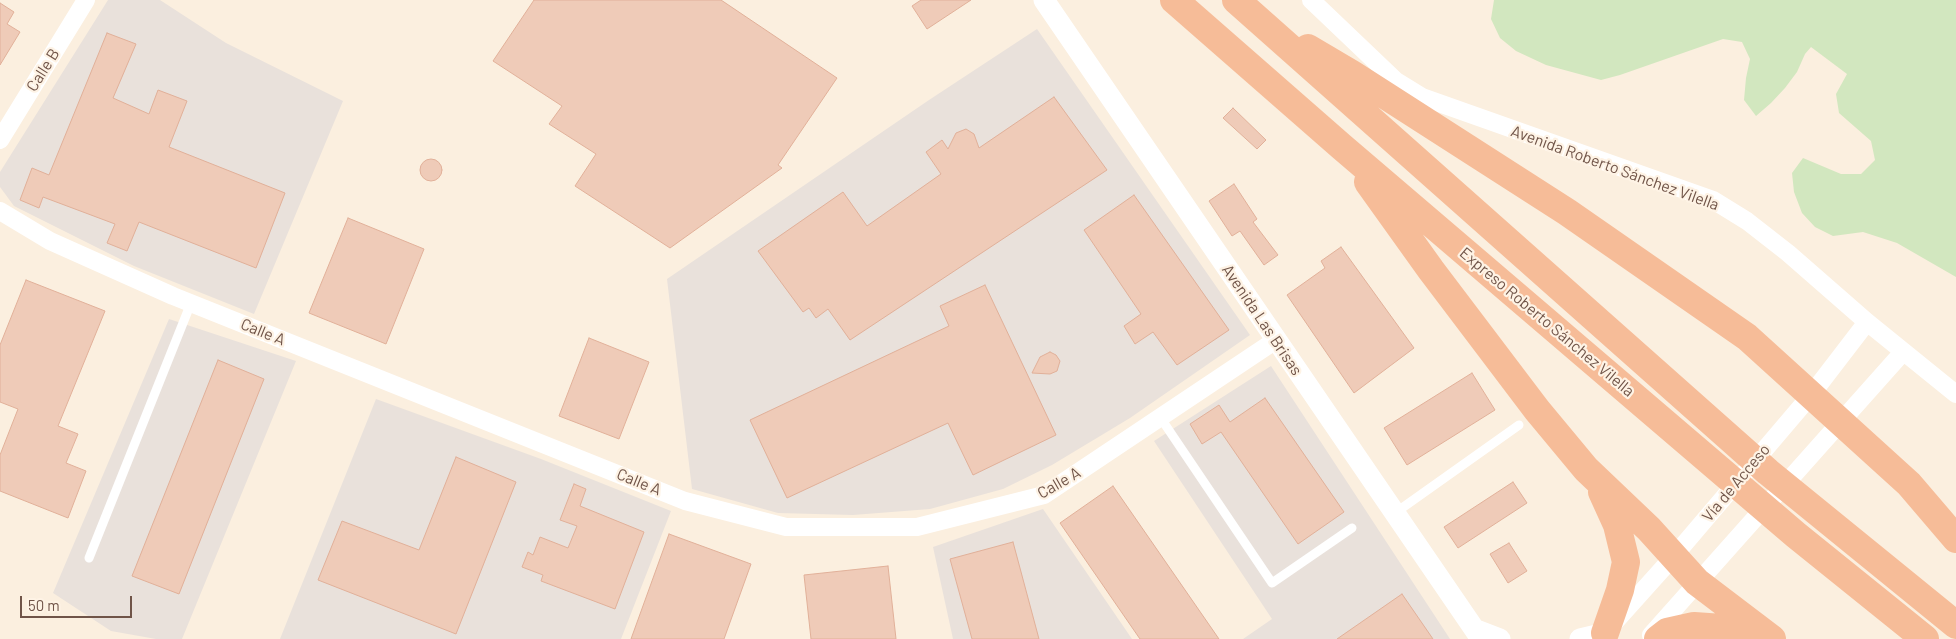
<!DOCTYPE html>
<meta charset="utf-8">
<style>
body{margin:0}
#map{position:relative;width:1956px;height:639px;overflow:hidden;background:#fbefdf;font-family:Barlow,sans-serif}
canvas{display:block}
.scale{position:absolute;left:20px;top:596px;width:112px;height:22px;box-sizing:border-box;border:2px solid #705448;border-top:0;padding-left:6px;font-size:15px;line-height:18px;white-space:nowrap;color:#705448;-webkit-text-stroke:4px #fef3e5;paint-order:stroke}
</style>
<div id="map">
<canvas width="1956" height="639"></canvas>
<div class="scale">50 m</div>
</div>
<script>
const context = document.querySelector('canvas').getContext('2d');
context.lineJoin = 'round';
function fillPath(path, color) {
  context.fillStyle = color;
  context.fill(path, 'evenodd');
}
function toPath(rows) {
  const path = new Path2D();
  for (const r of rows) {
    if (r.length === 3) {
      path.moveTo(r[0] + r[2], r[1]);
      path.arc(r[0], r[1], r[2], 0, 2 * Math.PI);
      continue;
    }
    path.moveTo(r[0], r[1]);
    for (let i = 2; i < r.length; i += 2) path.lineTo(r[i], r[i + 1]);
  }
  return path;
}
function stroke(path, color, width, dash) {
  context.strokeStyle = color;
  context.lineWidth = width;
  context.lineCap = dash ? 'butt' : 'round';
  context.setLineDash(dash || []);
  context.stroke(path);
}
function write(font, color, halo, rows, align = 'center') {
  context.font = font + ' Barlow,sans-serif';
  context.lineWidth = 4.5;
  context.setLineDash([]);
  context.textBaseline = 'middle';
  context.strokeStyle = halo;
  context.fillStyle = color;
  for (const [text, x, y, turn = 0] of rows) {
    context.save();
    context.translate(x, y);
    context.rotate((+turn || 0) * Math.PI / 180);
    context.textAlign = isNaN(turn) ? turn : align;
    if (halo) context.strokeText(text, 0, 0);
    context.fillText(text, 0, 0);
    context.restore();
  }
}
const industrial = toPath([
 [108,0,160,0,226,43,343,101,254,314,134,266,14,206,0,187,0,172],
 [1037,29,1250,335,1130,418,1052,465,1003,489,930,509,853,515,778,513,692,489,667,279,929,100],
 [169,319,296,361,182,639,156,639,111,631,53,593],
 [1271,366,1450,639,1243,639,1272,619,1154,441],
 [376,399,541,459,671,511,621,639,280,639],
 [1043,509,1132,639,953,639,933,547]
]);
const green = toPath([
 [1494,0,1956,0,1956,277,1897,243,1863,232,1833,236,1815,227,1802,213,1794,192,1792,173,1803,158,1841,174,1861,174,1875,160,1871,141,1839,113,1836,94,1847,74,1811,47,1805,54,1797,72,1785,88,1771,103,1756,116,1744,100,1746,78,1750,59,1742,42,1723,39,1620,75,1601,80,1546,65,1516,51,1500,38,1491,19]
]);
const building = toPath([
 [534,0,721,0,837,78,778,165,782,168,670,248,575,186,596,154,549,124,562,106,493,61,534,0],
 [921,0,971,0,927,29,912,6,921,0],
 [0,3,14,12,7,24,20,32,0,65,0,3],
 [107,33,136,44,113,98,149,114,158,90,187,101,169,147,285,193,256,268,139,222,127,251,107,243,115,224,43,197,39,208,20,200,32,168,49,175,107,33],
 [1054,97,1107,170,850,340,828,309,816,318,809,308,803,312,758,251,843,192,867,226,941,174,926,152,942,140,948,149,956,133,966,129,974,134,979,148,1054,97],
 [1233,108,1266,140,1257,149,1223,118,1233,108],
 [431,170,11],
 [1234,184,1257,219,1253,222,1278,255,1264,265,1240,231,1232,236,1209,201,1234,184],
 [1134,195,1229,330,1177,365,1153,332,1135,344,1124,326,1141,314,1084,230,1134,195],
 [348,218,424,249,386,344,309,313,348,218],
 [1341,247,1414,348,1354,393,1287,295,1325,268,1321,261,1341,247],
 [26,280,105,311,58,426,78,434,66,463,86,471,68,518,0,491,0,455,18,409,0,402,0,345,26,280],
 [985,285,1056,435,973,475,948,423,787,498,750,420,949,326,940,306,985,285],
 [589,338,649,362,619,439,559,416,589,338],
 [1050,352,1056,355,1060,361,1057,371,1050,374,1032,373,1040,357,1050,352],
 [218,360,264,379,179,594,132,576,218,360],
 [1472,373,1495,410,1407,465,1384,428,1472,373],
 [1265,398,1344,512,1298,544,1221,432,1202,444,1190,424,1219,405,1230,422,1265,398],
 [456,457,516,482,456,634,318,580,342,521,419,550,456,457],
 [1513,482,1527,503,1458,548,1444,527,1513,482],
 [574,484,586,489,580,506,644,532,615,609,541,581,543,575,522,567,528,552,533,555,540,537,568,548,577,526,560,520,574,484],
 [1113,486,1219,639,1140,639,1060,523,1113,486],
 [669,534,751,564,724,639,631,639,669,534],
 [1013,542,1039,639,972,639,950,559,1013,542],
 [1509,543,1527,571,1508,583,1490,554,1509,543],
 [888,566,896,639,811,639,804,575,888,566],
 [1402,594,1433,639,1337,639,1402,594]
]);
const service = toPath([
 [1160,417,1272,583,1352,528],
 [1395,513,1519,425],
 [89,558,191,303]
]);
const minor = toPath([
 [1311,0,1396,81,1422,97,1713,200,1747,221,1788,253,1867,322,1956,394],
 [0,140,86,0],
 [0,211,50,241,173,296,685,501,786,527,917,527,1044,495,1276,340],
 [1613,624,1674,556,1811,395,1867,322],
 [1651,635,1903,352]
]);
const tertiary = toPath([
 [1044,0,1481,639],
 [1474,629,1500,639],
 [1580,639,1605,633]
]);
const trunk = toPath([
 [1174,0,1342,147,1796,535,1925,639],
 [1236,0,1768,472,1956,625],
 [1308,48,1352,74,1567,212,1747,337,1909,484,1956,539],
 [1368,182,1431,270,1537,410,1586,469,1649,529,1697,582,1772,639],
 [1602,492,1617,525,1626,562,1620,590,1605,633],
 [1658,639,1667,632,1694,626,1737,629,1764,638]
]);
const streetNames = [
 ["Calle B",43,70,-58],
 ["Avenida Roberto Sánchez Vilella",1615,168,20],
 ["Avenida Las Brisas",1262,320,56],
 ["Expreso Roberto Sánchez Vilella",1547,322,40],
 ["Calle A",263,332,22],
 ["Calle A",639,482,22],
 ["Calle A",1059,483,-30],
 ["Vía de Acceso",1736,483,-50]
];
fillPath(industrial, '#e9e1db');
fillPath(green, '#d2e7bf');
fillPath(building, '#efcbb8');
stroke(building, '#e1b099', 1);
stroke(service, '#fff', 9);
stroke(minor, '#fff', 18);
stroke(tertiary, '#fff', 21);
stroke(trunk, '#f6bc98', 28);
write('16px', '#705448', '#fef3e5', streetNames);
</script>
